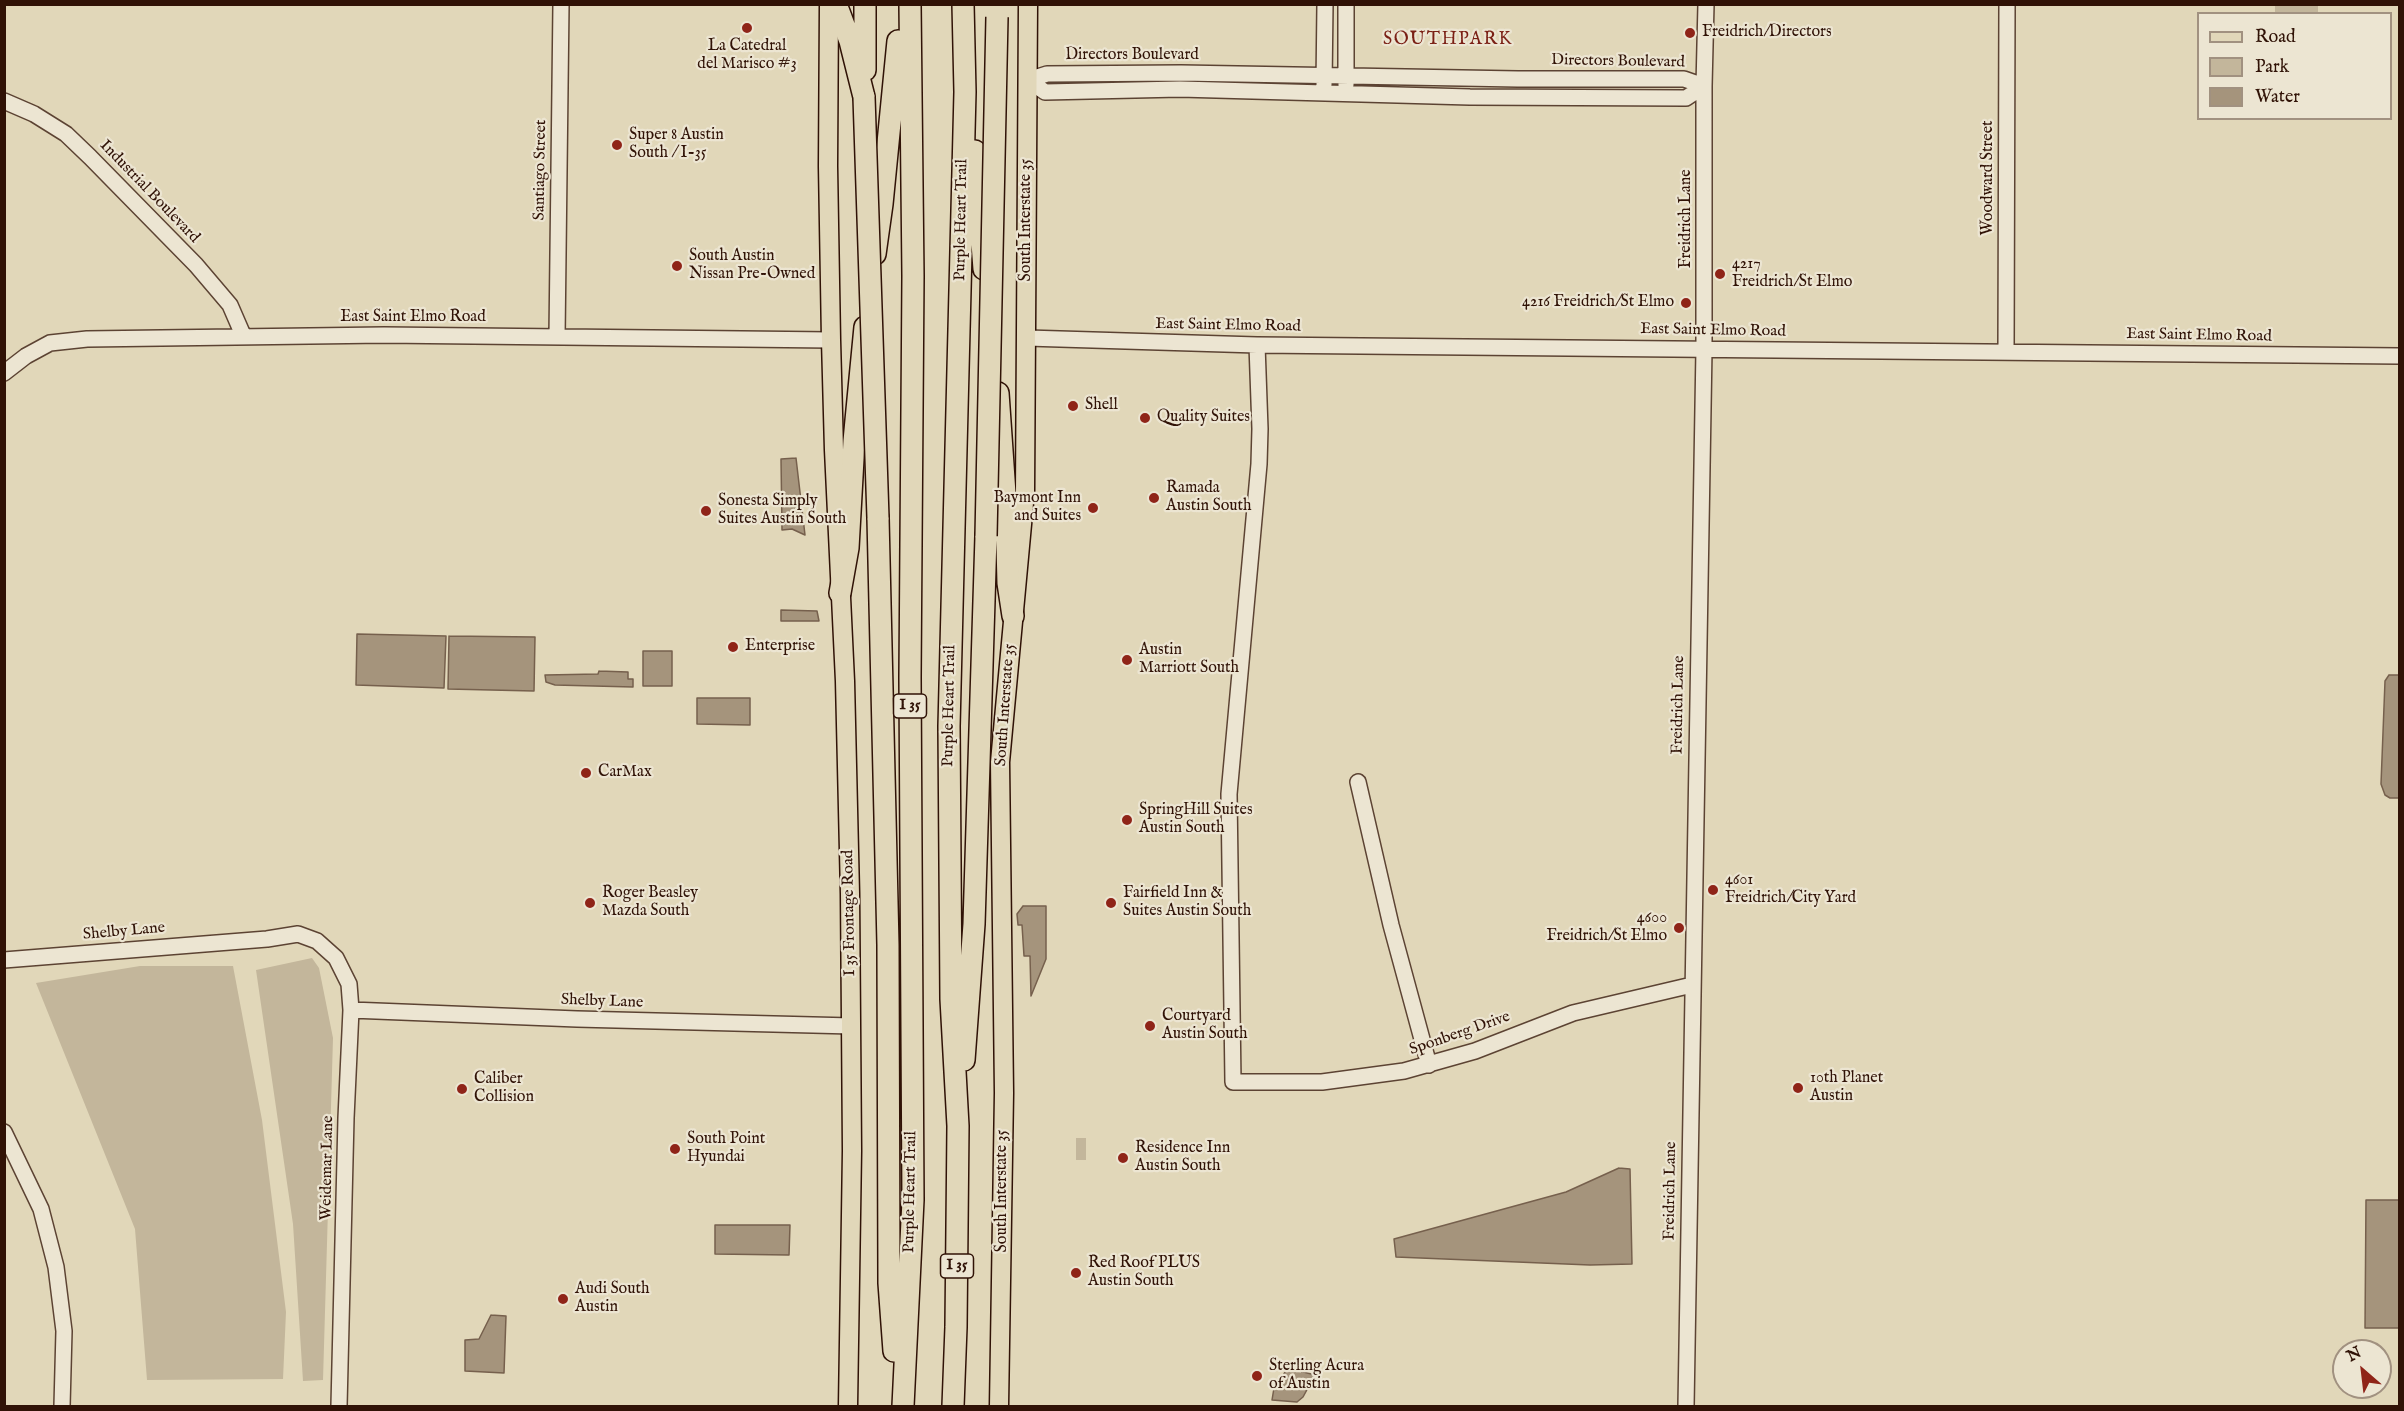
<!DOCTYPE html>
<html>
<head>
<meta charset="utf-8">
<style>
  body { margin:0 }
  #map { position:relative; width:2404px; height:1411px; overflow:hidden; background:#e1d7b9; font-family:"IM FELL English",serif }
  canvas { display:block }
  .frame { position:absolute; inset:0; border:6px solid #301206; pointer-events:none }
  .legend { position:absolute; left:2197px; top:12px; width:195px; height:108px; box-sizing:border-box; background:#ece5d2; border:2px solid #a19180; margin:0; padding:8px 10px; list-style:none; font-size:18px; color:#301206 }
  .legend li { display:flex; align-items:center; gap:12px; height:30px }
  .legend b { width:30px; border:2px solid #a19180 }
  .north { position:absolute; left:2332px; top:1339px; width:60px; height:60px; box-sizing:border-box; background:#ece5d2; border:2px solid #a19180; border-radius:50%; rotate:332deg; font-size:16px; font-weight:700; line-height:24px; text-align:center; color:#301206 }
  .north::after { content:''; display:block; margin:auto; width:21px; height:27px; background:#8f2418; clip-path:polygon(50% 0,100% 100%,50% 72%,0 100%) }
</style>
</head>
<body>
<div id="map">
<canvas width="2404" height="1411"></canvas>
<div class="frame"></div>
<ul class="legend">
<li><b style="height:8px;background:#e1d7b9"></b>Road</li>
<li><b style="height:16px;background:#c3b69b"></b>Park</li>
<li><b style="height:16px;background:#a5947c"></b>Water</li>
</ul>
<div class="north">N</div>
</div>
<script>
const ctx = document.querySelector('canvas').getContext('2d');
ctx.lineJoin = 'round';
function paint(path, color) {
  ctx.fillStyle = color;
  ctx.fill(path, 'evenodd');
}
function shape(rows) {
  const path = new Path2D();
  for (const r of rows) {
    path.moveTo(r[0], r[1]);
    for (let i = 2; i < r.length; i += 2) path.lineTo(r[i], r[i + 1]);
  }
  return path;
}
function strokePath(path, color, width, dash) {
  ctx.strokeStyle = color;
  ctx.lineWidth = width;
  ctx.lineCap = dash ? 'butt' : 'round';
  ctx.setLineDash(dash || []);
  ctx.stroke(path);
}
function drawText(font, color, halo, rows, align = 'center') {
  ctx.font = font + ' "IM FELL English",serif';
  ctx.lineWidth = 4.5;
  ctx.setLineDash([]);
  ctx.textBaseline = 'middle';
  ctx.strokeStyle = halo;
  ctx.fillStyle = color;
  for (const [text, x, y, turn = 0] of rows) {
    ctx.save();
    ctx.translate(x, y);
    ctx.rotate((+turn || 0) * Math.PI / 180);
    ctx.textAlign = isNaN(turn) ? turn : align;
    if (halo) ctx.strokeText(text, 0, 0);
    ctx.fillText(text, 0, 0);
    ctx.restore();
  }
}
const green = shape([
  [2275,5,2318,5,2318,13,2275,13],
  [312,958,319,968,333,1038,323,1380,303,1381,293,1224,256,970],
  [140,966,233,966,262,1120,286,1312,283,1379,147,1380,135,1229,36,983],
  [1076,1138,1086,1138,1086,1160,1076,1160]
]);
const water = shape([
  [796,458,805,535,792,529,782,530,781,459,796,458],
  [781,610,817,611,819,621,781,621,781,610],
  [357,634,446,636,444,688,356,685,357,634],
  [449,636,535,637,534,691,448,689,449,636],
  [643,651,672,651,672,686,643,686,643,651],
  [599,671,628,672,628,679,633,679,633,687,555,685,546,682,545,675,598,674,599,671],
  [2389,675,2399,675,2399,798,2390,798,2385,795,2381,784,2385,681,2389,675],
  [697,698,750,698,750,725,697,724,697,698],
  [1023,906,1046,906,1046,959,1031,996,1030,956,1024,956,1022,925,1018,925,1017,914,1023,906],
  [1619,1168,1630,1169,1632,1264,1590,1265,1396,1257,1394,1239,1566,1192,1619,1168],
  [2366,1200,2399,1200,2399,1328,2365,1328,2366,1200],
  [715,1225,790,1225,789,1255,715,1254,715,1225],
  [491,1315,506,1316,504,1373,465,1371,465,1340,479,1339,491,1315],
  [1288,1368,1315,1375,1303,1397,1297,1402,1272,1400,1274,1388,1288,1368]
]);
const minor = shape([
  [1028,80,1045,92,1180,89,1470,97,1686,98,1704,86],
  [1028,80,1047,74,1181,73,1518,79,1684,79,1704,86],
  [1324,85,1325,4],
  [1346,85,1346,4],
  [4,101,34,114,66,134,90,157,196,265,230,305,243,335],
  [557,337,561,4],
  [1027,338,1257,345,2400,356],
  [1257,345,1260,429,1259,464,1229,794,1233,1082,1322,1082,1404,1071,1475,1051,1573,1013,1692,985],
  [2006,352,2007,4],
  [4,373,26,356,50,343,87,339,384,335,831,340],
  [1358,782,1391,925,1429,1065],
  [4,960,267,939,298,934,317,941,336,958,349,984,351,1010,346,1118,339,1406],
  [351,1010,577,1019,852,1026],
  [4,1132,41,1209,56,1267,64,1331,62,1406],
  [1686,1406,1704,349,1704,86,1706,4]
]);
const major = shape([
  [829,4,828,166,831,340,834,450,845,681,850,894,852,1151,848,1406],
  [999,1406,1004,1093,1000,762,1025,492,1028,4]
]);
const highway = shape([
  [836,4,850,41,864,97],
  [865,4,865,70],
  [975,151,984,269],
  [875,254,882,204,898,41],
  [998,393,1006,508,1008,583,1013,616],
  [878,518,888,945,889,1283,894,1351],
  [840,593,848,548,854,441,865,327],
  [964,1060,974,924,986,536],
  [903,1406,913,1200,910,677,913,276,910,4],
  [953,1406,956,1327,958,1126,951,999,949,726,965,92,963,4]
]);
const highwayBridge = shape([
  [864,97,878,518],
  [986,536,997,17]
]);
const markers = [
  [747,28,6,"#8f2418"],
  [1690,33,6,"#8f2418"],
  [617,145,6,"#8f2418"],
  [677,266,6,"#8f2418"],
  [1720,274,6,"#8f2418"],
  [1686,303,6,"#8f2418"],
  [1073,406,6,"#8f2418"],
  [1145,418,6,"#8f2418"],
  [1154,498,6,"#8f2418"],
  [1093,508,6,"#8f2418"],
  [706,511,6,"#8f2418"],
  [733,647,6,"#8f2418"],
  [1127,660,6,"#8f2418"],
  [586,773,6,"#8f2418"],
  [1127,820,6,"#8f2418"],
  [1713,890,6,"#8f2418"],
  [590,903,6,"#8f2418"],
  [1111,903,6,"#8f2418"],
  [1679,928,6,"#8f2418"],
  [1150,1026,6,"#8f2418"],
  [1798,1088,6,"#8f2418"],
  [462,1089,6,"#8f2418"],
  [675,1149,6,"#8f2418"],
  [1123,1158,6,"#8f2418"],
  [1076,1273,6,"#8f2418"],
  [563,1299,6,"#8f2418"],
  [1257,1376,6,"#8f2418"]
];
const shields = [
  [910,706,33],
  [957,1266,33]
];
const shieldNames = [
  ["I 35",910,706],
  ["I 35",957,1266]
];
const poiNames = [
  ["Freidrich/Directors",1702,33],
  ["La Catedral",747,47,"center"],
  ["del Marisco #3",747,65,"center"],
  ["Super 8 Austin",629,136],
  ["South / I-35",629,154],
  ["South Austin",689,257],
  ["Nissan Pre-Owned",689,275],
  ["4217",1732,265],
  ["Freidrich/St Elmo",1732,283],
  ["4216 Freidrich/St Elmo",1674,303,"right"],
  ["Shell",1085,406],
  ["Quality Suites",1157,418],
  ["Ramada",1166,489],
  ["Austin South",1166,507],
  ["Baymont Inn",1081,499,"right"],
  ["and Suites",1081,517,"right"],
  ["Sonesta Simply",718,502],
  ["Suites Austin South",718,520],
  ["Enterprise",745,647],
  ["Austin",1139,651],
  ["Marriott South",1139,669],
  ["CarMax",598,773],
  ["SpringHill Suites",1139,811],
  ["Austin South",1139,829],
  ["4601",1725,881],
  ["Freidrich/City Yard",1725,899],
  ["Roger Beasley",602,894],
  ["Mazda South",602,912],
  ["Fairfield Inn &",1123,894],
  ["Suites Austin South",1123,912],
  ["4600",1667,919,"right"],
  ["Freidrich/St Elmo",1667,937,"right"],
  ["Courtyard",1162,1017],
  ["Austin South",1162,1035],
  ["10th Planet",1810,1079],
  ["Austin",1810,1097],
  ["Caliber",474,1080],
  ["Collision",474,1098],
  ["South Point",687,1140],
  ["Hyundai",687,1158],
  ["Residence Inn",1135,1149],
  ["Austin South",1135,1167],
  ["Red Roof PLUS",1088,1264],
  ["Austin South",1088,1282],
  ["Audi South",575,1290],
  ["Austin",575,1308],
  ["Sterling Acura",1269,1367],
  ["of Austin",1269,1385]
];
const streetNames = [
  ["Directors Boulevard",1132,56],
  ["Directors Boulevard",1618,62,1],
  ["Santiago Street",541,170,-89],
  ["Woodward Street",1989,178,-90],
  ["Industrial Boulevard",149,192,46],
  ["Freidrich Lane",1687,219,-90],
  ["Purple Heart Trail",962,220,-89],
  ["South Interstate 35",1027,220,-90],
  ["East Saint Elmo Road",413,318],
  ["East Saint Elmo Road",1228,326,1],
  ["East Saint Elmo Road",1713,331,1],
  ["East Saint Elmo Road",2199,336,1],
  ["South Interstate 35",1006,705,-86],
  ["Freidrich Lane",1679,705,-89],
  ["Purple Heart Trail",950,706,-89],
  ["I 35 Frontage Road",850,913,-91],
  ["Shelby Lane",124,932,-5],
  ["Shelby Lane",602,1002,2],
  ["Sponberg Drive",1460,1034,-19],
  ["Weidemar Lane",328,1168,-89],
  ["South Interstate 35",1003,1191,-90],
  ["Freidrich Lane",1671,1191,-89],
  ["Purple Heart Trail",911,1192,-89]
];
const neighbourhoodNames = [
  ["SOUTHPARK",1448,40]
];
paint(green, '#c3b69b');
paint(water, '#a5947c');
strokePath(water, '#76604d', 1.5);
strokePath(minor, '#5c4333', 18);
strokePath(major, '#301206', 21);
strokePath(highway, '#301206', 24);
strokePath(minor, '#ece5d2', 15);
strokePath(major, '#e1d7b9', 18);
strokePath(highway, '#e1d7b9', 21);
strokePath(highwayBridge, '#301206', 24, []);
strokePath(highwayBridge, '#e1d7b9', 21);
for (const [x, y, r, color] of markers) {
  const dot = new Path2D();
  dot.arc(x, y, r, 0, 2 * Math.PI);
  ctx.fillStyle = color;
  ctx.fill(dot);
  strokePath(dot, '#ece5d2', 2);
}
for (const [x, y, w] of shields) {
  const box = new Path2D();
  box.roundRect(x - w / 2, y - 12, w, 24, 4.5);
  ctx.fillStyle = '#ece5d2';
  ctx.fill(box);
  strokePath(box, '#301206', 1.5);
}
drawText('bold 15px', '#301206', null, shieldNames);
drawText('16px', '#301206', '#ece5d2', poiNames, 'left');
drawText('16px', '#301206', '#ece5d2', streetNames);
ctx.letterSpacing = '1.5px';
drawText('18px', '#7a1f14', '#ece5d2', neighbourhoodNames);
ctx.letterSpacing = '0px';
</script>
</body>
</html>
